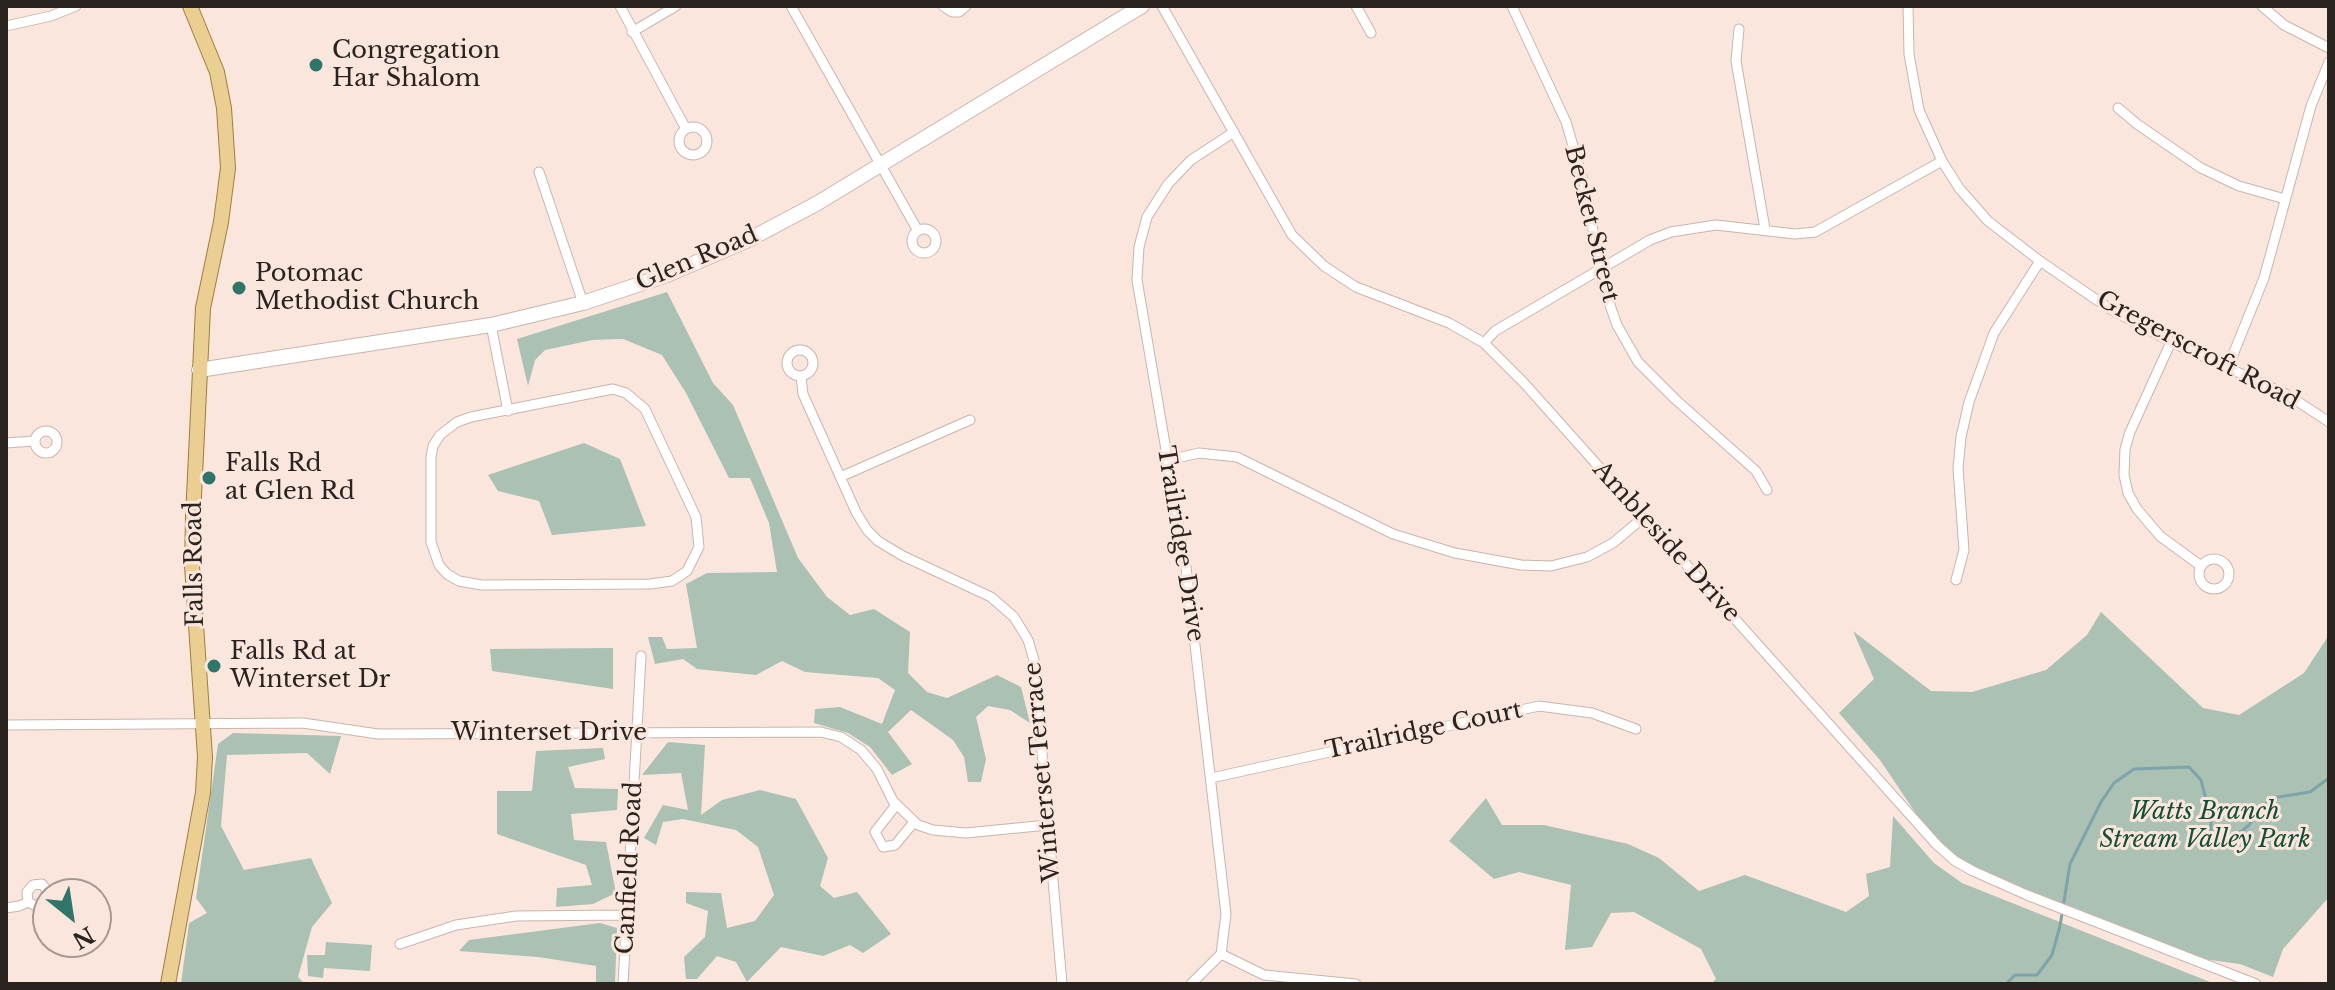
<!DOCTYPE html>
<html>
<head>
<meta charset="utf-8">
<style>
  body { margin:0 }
  #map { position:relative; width:2335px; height:990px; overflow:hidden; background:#fae6dd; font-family:"Libre Baskerville",serif }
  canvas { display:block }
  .frame { position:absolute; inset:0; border:8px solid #2a2320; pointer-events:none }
  .north { position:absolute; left:32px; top:878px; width:80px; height:80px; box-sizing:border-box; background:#fae6dd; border:2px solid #a79891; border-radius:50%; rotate:150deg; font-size:22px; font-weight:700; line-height:32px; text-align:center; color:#2a2320 }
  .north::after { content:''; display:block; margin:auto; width:28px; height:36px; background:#30756a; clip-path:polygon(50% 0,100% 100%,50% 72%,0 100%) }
</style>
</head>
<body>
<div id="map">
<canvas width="2335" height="990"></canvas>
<div class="frame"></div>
<div class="north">N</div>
</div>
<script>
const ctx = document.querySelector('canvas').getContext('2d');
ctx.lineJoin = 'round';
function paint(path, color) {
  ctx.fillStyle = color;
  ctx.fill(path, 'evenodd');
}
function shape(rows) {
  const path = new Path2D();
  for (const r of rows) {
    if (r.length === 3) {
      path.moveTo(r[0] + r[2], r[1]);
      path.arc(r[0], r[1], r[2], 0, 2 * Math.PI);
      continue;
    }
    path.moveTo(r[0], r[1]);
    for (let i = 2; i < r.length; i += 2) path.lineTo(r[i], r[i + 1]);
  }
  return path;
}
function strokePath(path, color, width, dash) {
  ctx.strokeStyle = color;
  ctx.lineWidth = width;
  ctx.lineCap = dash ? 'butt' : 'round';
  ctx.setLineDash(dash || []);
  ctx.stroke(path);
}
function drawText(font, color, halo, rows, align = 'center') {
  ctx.font = font + ' "Libre Baskerville",serif';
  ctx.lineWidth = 6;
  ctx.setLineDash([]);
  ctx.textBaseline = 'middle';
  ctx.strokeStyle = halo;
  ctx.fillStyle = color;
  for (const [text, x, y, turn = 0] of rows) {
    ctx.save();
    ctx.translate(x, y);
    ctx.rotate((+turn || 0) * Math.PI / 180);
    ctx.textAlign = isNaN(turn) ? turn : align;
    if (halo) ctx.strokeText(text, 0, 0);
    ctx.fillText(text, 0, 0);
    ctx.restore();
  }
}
const green = shape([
  [667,292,713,383,733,405,798,558,827,597,850,615,874,609,910,632,908,673,927,692,947,698,997,675,1021,687,1030,723,1010,710,988,706,976,717,986,759,981,782,968,782,964,757,953,740,911,710,888,732,912,764,892,775,870,747,848,733,814,723,815,709,840,707,882,724,895,690,878,678,805,672,782,661,756,675,697,669,683,659,655,664,648,637,662,637,667,649,697,648,686,584,707,573,777,572,769,523,750,478,729,478,686,393,662,355,623,339,592,340,545,350,535,360,528,386,517,339],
  [584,443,620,459,646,526,552,535,539,501,498,491,488,475],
  [2101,612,2203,708,2239,715,2304,673,2329,635,2329,897,2283,949,2273,977,2240,964,2188,957,1973,871,1937,845,1880,760,1839,713,1874,679,1853,631,1931,691,1972,692,2046,670,2087,635],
  [613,648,613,689,492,671,490,649],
  [233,733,341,736,330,774,307,753,227,755,221,826,244,870,311,858,332,903,312,927,298,977,305,984,181,984,189,923,207,913,196,898,218,744],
  [668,742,705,745,701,815,722,800,760,790,796,799,828,858,820,886,834,898,857,892,891,934,863,953,850,945,823,956,781,947,747,982,736,962,717,956,697,979,686,979,684,957,705,937,708,911,686,903,686,892,721,893,727,928,755,921,774,895,758,847,736,830,683,819,663,822,656,845,644,838,663,805,688,810,681,773,642,775],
  [603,748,605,759,568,767,575,788,618,789,617,810,571,814,574,840,606,842,616,893,593,904,556,907,557,888,592,885,586,865,497,834,497,791,532,791,536,751],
  [1486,798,1502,825,1544,825,1628,844,1659,858,1699,891,1745,875,1846,912,1869,896,1866,874,1890,867,1893,816,1934,863,1962,883,2215,984,1711,984,1716,979,1701,949,1634,912,1611,913,1592,947,1565,950,1571,885,1519,872,1494,879,1449,841],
  [600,923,617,928,615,984,596,984,596,966,538,957,459,951,469,940],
  [326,942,372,945,370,971,324,968,323,978,308,976,307,955,325,955]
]);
const stream = shape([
  [2006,984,2015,975,2037,975,2052,955,2060,926,2070,864,2101,802,2114,783,2134,769,2189,767,2201,780,2211,819,2211,832,2217,840,2234,838,2249,825,2260,809,2272,798,2310,792,2329,778]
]);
const street = shape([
  [620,6,686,129],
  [791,6,918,231],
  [943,6,952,12,959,12,966,6],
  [1162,6,1292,235,1324,266,1356,287,1449,323,1484,343,1524,383,1937,845,1955,861,1973,871,2027,895,2256,984],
  [1356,6,1371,33],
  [1512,6,1566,122,1584,183,1604,288,1617,325,1638,362,1675,399,1756,471,1767,490],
  [1908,6,1909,54,1919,110,1942,161,1959,188,1988,221,2040,261,2110,309,2171,342,2288,395,2329,422],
  [2262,6,2284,25,2329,48],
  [6,26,51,16,76,6],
  [1739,29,1736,61,1765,229],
  [632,32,676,6],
  [2118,108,2137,124,2201,168,2239,186,2285,199],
  [693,141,14],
  [539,172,583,303],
  [924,241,12],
  [491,325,508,411],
  [2171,342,2130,432,2125,449,2124,475,2128,493,2137,509,2160,536,2201,566],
  [1484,343,1495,331,1650,240,1671,232,1716,225,1795,234,1815,232,1942,161],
  [800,363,13],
  [2228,367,2264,278,2311,106,2329,62],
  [801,376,803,394,856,512,867,530,878,541,903,556,991,597,1014,617,1028,640,1034,660,1062,984],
  [613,389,626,393,645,409,696,517,699,547,687,571,672,581,650,584,482,585,459,581,447,574,439,565,431,542,431,457,433,446,440,435,457,422,471,417,613,389],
  [46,442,11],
  [6,443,34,441],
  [1168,460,1199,453,1237,457,1393,534,1455,553,1521,565,1551,566,1587,557,1613,543,1644,517],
  [840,477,970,420],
  [2214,574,15],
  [1956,580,1964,550,1958,468,1961,437,1969,402,1994,333,2040,261],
  [6,725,303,723,378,734,821,732,841,737,861,750,877,769,893,801,918,825,933,830,966,833,1048,825],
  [1211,778,1539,706,1592,713,1636,729],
  [896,805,875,832,883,847,895,845,914,822],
  [28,902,27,892,33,885,42,884,50,894],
  [28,902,40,908,48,903],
  [6,908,19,906,28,902],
  [400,944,456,925,516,916,627,915],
  [1221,954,1264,975,1356,984],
  [623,984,641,656],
  [1191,984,1221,954,1226,914,1186,567,1137,280,1139,247,1147,217,1168,184,1191,160,1234,132]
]);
const secondary = shape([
  [199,370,491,325,583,303,667,275,746,241,816,204,1142,6]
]);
const primary = shape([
  [168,984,203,793,205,757,192,566,193,517,203,308,221,222,228,168,224,108,217,72,190,6]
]);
const markers = [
  [316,65,8,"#30756a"],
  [239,288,8,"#30756a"],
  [209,478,8,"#30756a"],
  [214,666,8,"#30756a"]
];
const poiNames = [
  ["Congregation",332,51],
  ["Har Shalom",332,79],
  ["Potomac",255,274],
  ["Methodist Church",255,302],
  ["Falls Rd",225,464],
  ["at Glen Rd",225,492],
  ["Falls Rd at",230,652],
  ["Winterset Dr",230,680]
];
const streetNames = [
  ["Becket Street",1591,224,76],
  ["Glen Road",697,259,-23],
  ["Gregerscroft Road",2198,351,28],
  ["Ambleside Drive",1666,542,48],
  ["Trailridge Drive",1180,544,81],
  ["Falls Road",195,564,-91],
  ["Trailridge Court",1424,731,-12],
  ["Winterset Drive",549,733],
  ["Winterset Terrace",1043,772,-95],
  ["Canfield Road",630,868,-87]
];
const parkNames = [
  ["Watts Branch",2205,812],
  ["Stream Valley Park",2205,840]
];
paint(green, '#aac1b4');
strokePath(stream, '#7ea4aa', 3);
strokePath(street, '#c8b5ad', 11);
strokePath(secondary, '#c8b5ad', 16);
strokePath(primary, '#9f7e3b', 16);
strokePath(street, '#fff', 9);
strokePath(secondary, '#fff', 14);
strokePath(primary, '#ebcf92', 14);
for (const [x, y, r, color] of markers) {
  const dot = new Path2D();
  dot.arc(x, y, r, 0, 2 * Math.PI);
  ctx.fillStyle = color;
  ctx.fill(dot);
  strokePath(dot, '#fae6dd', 3);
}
drawText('24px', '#2a2320', '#fae6dd', poiNames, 'left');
drawText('24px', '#2a2320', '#fae6dd', streetNames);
drawText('italic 24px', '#154e36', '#fae6dd', parkNames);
</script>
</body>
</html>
